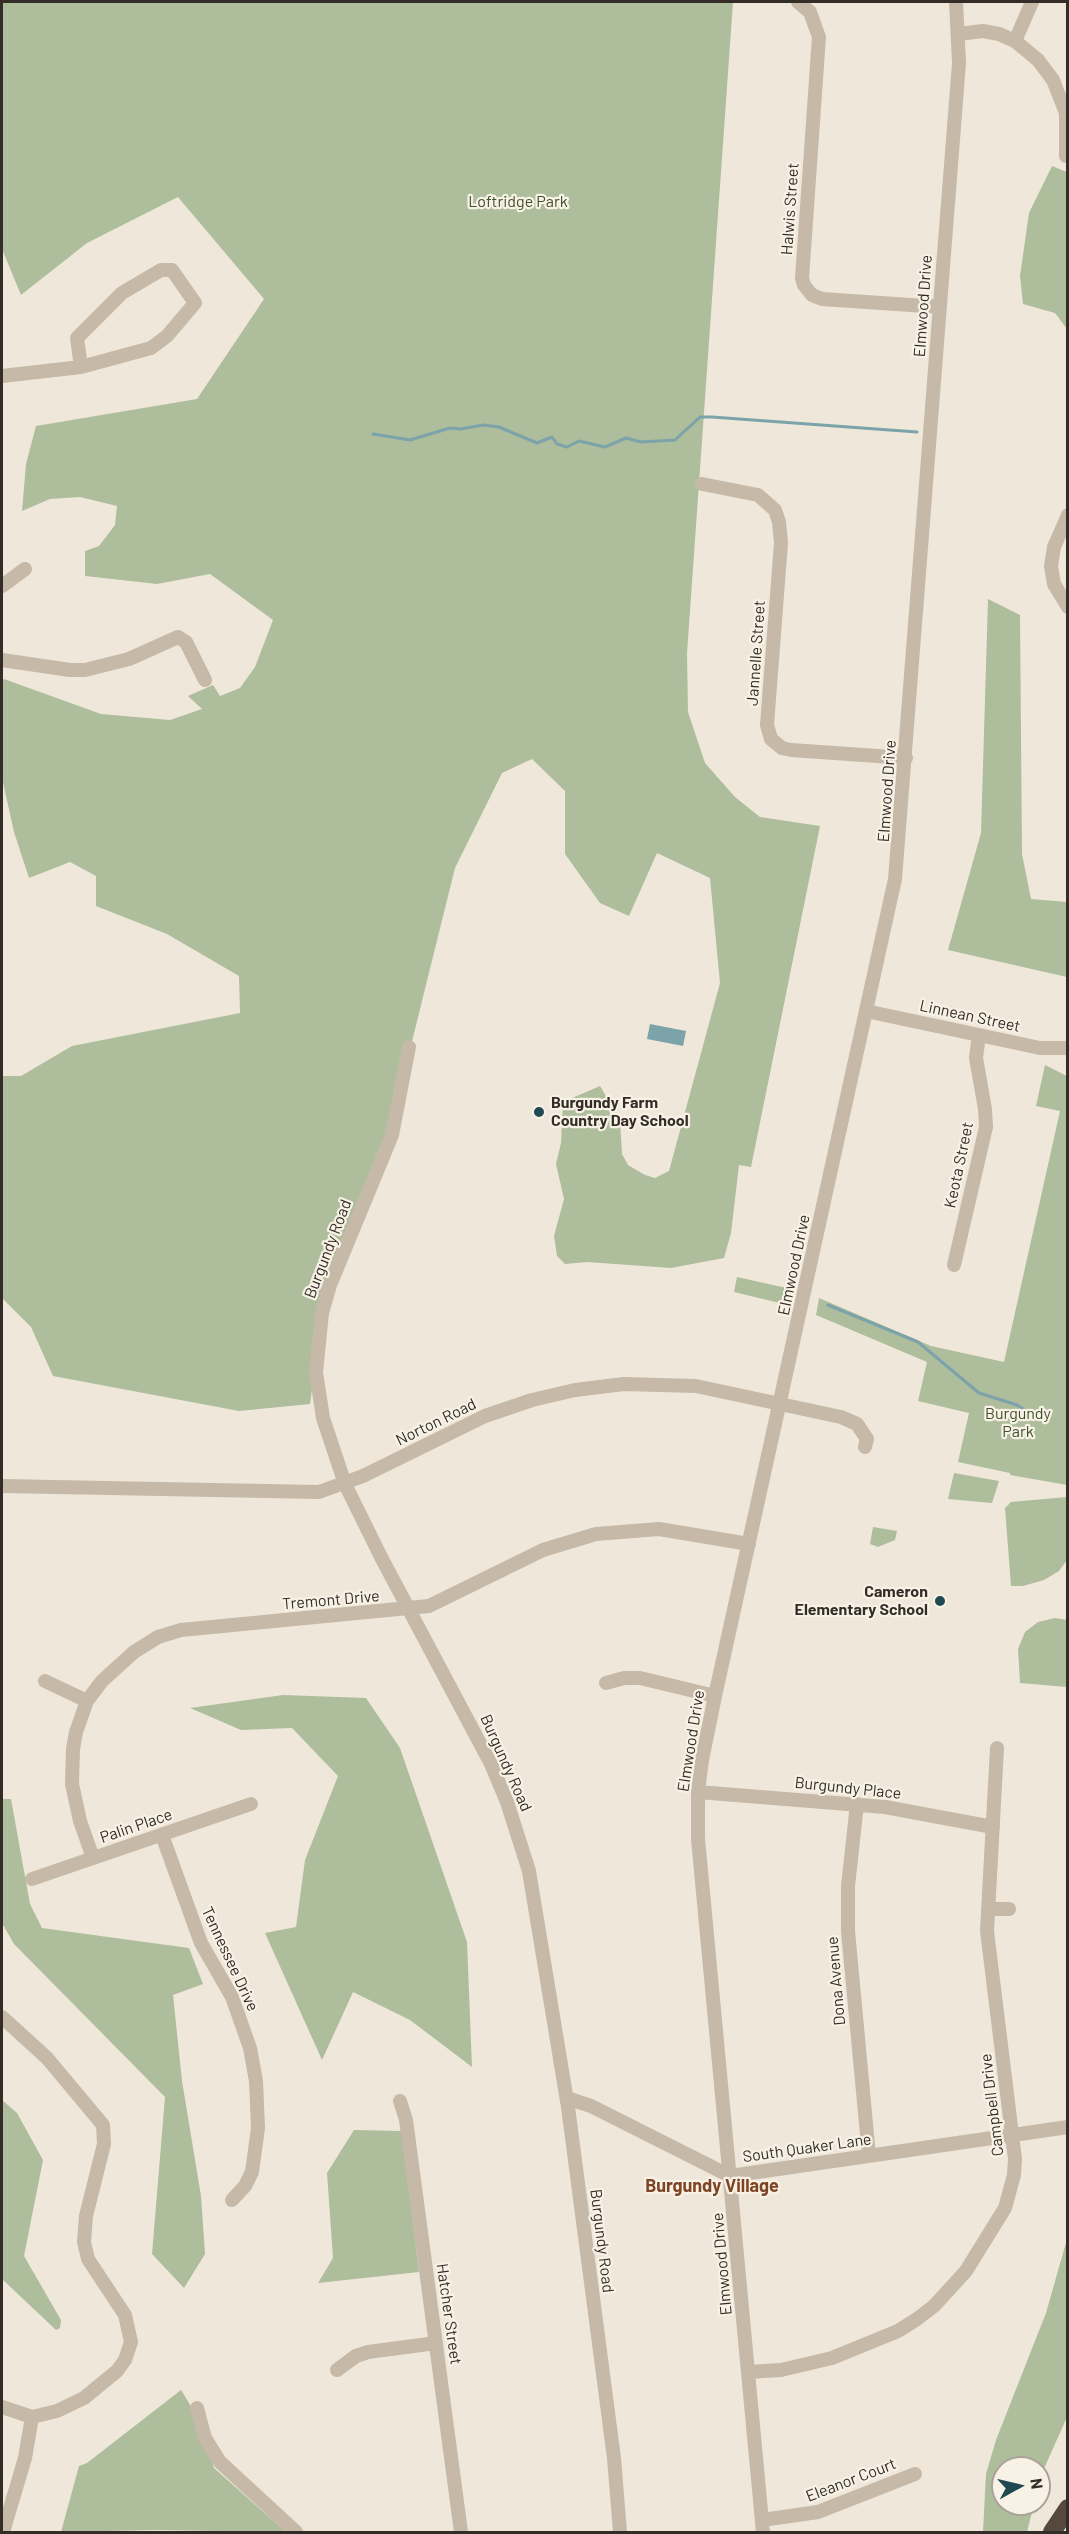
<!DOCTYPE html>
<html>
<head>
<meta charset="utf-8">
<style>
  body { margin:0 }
  #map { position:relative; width:1069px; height:2534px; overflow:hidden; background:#efe8da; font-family:Barlow,sans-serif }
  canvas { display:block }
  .frame { position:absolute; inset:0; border:3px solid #342d27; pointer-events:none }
  .north { position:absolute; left:991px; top:2456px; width:60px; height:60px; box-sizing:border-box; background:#f8f2e6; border:2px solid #aaa39a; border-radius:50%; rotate:82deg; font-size:16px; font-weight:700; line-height:24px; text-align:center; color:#342d27 }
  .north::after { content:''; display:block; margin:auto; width:21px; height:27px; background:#204952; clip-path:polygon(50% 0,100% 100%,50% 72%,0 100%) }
</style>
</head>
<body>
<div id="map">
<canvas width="1069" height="2534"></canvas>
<div class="frame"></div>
<div class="north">N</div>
</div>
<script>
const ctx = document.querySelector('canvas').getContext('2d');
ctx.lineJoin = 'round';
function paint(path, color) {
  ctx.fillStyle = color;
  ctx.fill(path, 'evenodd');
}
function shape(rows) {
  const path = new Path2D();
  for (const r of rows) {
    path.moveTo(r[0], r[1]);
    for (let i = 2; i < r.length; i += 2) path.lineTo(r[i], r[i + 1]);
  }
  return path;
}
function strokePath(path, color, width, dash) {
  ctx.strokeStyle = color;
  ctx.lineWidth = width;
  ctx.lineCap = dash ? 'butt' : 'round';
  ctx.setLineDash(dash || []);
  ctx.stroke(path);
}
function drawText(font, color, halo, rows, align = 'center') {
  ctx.font = font + ' Barlow,sans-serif';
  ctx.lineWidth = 4.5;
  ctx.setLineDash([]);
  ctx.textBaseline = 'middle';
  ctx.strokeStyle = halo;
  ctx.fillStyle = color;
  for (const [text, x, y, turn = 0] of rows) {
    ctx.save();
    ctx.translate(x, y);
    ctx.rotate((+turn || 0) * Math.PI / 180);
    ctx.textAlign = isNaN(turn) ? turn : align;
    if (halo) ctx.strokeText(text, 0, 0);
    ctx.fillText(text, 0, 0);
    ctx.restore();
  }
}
const green = shape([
  [2,2,733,2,687,653,688,712,705,763,735,797,760,817,820,826,751,1167,739,1165,731,1233,724,1258,671,1268,587,1262,565,1264,557,1256,554,1236,564,1199,556,1164,561,1143,563,1102,600,1086,620,1120,622,1154,628,1165,645,1175,655,1178,669,1171,720,983,710,878,657,853,629,916,600,903,565,854,565,791,532,759,502,773,455,868,385,1150,322,1313,310,1404,239,1411,53,1376,31,1327,2,1298,2,1076,21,1076,72,1046,240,1013,239,976,167,934,96,906,96,876,70,862,29,878,14,832,2,778,2,681,4,679,101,714,170,720,202,709,188,696,213,685,220,696,240,688,255,667,273,620,210,574,157,584,85,576,85,551,99,546,115,525,117,506,80,497,50,499,22,511,26,464,36,426,197,399,264,299,178,197,87,243,21,295,2,249],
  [1052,166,1067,172,1067,329,1055,313,1023,304,1020,276,1029,213],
  [988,599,1020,615,1022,854,1031,899,1067,902,1067,977,948,950,981,833],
  [1045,1065,1067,1076,1067,1485,1010,1475,1010,1473,958,1462,969,1413,918,1401,927,1362,816,1315,819,1298,931,1346,1004,1362,1060,1111,1036,1106],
  [737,1277,791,1289,788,1305,734,1292],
  [954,1473,999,1481,992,1503,948,1499],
  [1067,1497,1067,1560,1059,1571,1044,1580,1023,1586,1011,1586,1005,1508,1011,1502],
  [873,1527,897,1531,895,1540,878,1547,870,1544],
  [1055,1618,1067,1620,1067,1687,1020,1683,1018,1649,1025,1632,1038,1622],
  [283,1695,366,1698,400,1748,467,1942,472,2067,410,2020,353,1992,322,2060,265,1933,296,1927,305,1860,338,1776,292,1728,241,1730,190,1708],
  [2,1799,11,1799,30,1904,42,1928,189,1948,203,1984,173,1995,182,2081,201,2196,205,2254,184,2288,152,2254,165,2097,14,1944,2,1923],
  [2,2100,17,2113,43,2160,24,2256,61,2320,60,2328,56,2330,2,2279],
  [354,2130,402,2131,419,2272,318,2283,333,2258,327,2173],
  [1067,2239,1067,2417,1039,2480,1039,2468,1003,2468,1003,2504,1034,2504,1027,2532,983,2532,986,2474,996,2440,1046,2313],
  [181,2390,200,2421,214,2468,286,2532,154,2530,61,2532,79,2466,87,2463]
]);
const water = shape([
  [650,1024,686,1031,683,1046,647,1039]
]);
const stream = shape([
  [373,434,410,440,450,428,460,429,483,425,499,427,537,443,552,437,557,444,567,447,579,441,605,447,626,438,641,442,675,440,700,417,712,417,917,432],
  [828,1305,918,1342,979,1393,1017,1405,1036,1417]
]);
const minor = shape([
  [798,2,810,12,819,37,802,278,804,285,812,295,822,299,940,307],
  [958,34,983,31,999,34,1015,41,1038,60,1053,80,1066,113,1066,156],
  [1015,41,1032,2],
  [2,376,81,367,151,348,167,336,195,303,172,270,161,270,122,293,77,338,81,367],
  [702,484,758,495,775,510,779,522,781,543,767,725,771,739,782,748,791,750,906,758],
  [1068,515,1054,547,1051,566,1054,584,1068,607],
  [2,586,25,569],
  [2,660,70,670,85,670,129,659,178,637,186,642,205,680],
  [866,1011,1040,1048,1068,1048],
  [409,1047,392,1135,330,1285,322,1313,316,1372,323,1418,345,1484,381,1557,491,1764,507,1802,529,1871,568,2107,614,2458,620,2532],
  [954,1265,986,1127,985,1109,976,1058,979,1035],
  [2,1486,319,1492,363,1476,485,1416,532,1400,575,1390,624,1384,696,1386,841,1417,857,1424,867,1439,865,1447],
  [45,1681,87,1701],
  [606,1683,624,1678,640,1678,715,1696],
  [698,1792,885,1807,993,1827],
  [857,1804,848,1886,848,1931,869,2156],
  [162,1835,201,1943,232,1997,250,2048,256,2081,258,2128,252,2172,245,2186,232,2200],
  [93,1858,80,1821,72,1784,73,1749,76,1732,87,1701,102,1681,134,1652,158,1637,181,1630,429,1606,543,1550,596,1534,659,1529,749,1544],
  [32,1879,251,1804],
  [988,1909,1009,1909],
  [2,2017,47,2058,103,2125,104,2144,86,2216,84,2242,88,2259,125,2315,131,2342,125,2360,117,2371,84,2398,57,2411,32,2417,2,2407],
  [567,2098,591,2106,730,2176,1068,2127],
  [400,2101,406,2120,461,2532],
  [337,2370,356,2356,368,2352,436,2343],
  [748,2372,781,2370,832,2358,898,2331,917,2319,934,2306,966,2271,1005,2208,1014,2175,1015,2159,987,1931,997,1748],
  [197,2408,205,2438,220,2462,296,2532],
  [762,2520,818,2512,915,2474],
  [3,2532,25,2458,32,2417],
  [763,2532,698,1839,698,1792,702,1760,715,1696,895,879,959,63,956,2]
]);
const highway = shape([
  [1052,2532,1068,2508]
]);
const markers = [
  [539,1112,6,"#204952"],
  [940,1601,6,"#204952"]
];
const parkNames = [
  ["Loftridge Park",518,202],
  ["Burgundy",1018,1414],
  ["Park",1018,1432]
];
const streetNames = [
  ["Halwis Street",790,209,-86],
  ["Elmwood Drive",923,306,-86],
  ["Jannelle Street",756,653,-86],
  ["Elmwood Drive",887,791,-86],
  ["Linnean Street",970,1016,12],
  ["Keota Street",959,1165,-78],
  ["Burgundy Road",328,1249,-69],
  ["Elmwood Drive",794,1265,-78],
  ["Norton Road",436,1422,-26],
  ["Tremont Drive",331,1600,-5],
  ["Elmwood Drive",691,1741,-81],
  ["Burgundy Road",506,1763,66],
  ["Burgundy Place",848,1788,6],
  ["Palin Place",136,1826,-19],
  ["Tennessee Drive",230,1959,65],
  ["Dona Avenue",836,1981,-95],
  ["Campbell Drive",992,2105,-97],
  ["South Quaker Lane",807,2148,-8],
  ["Burgundy Road",602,2241,83],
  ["Elmwood Drive",722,2264,-95],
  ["Hatcher Street",449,2314,82],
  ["Eleanor Court",851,2480,-21]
];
const poiNames = [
  ["Burgundy Farm",551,1103],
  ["Country Day School",551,1121],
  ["Cameron",928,1592,"right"],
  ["Elementary School",928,1610,"right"]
];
const neighbourhoodNames = [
  ["Burgundy Village",712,2186]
];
paint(green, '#aebd9c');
paint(water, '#7ca3aa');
strokePath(stream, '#7ca3aa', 3);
strokePath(minor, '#c6b9a7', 14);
strokePath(highway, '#54483f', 18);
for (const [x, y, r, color] of markers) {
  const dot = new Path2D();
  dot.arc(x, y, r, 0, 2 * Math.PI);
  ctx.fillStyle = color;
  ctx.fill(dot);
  strokePath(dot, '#f8f2e6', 2);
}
drawText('16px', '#3f502d', '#f8f2e6', parkNames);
drawText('16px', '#342d27', '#f8f2e6', streetNames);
drawText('bold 16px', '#342d27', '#f8f2e6', poiNames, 'left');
drawText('bold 18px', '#7d4526', '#f8f2e6', neighbourhoodNames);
</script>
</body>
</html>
